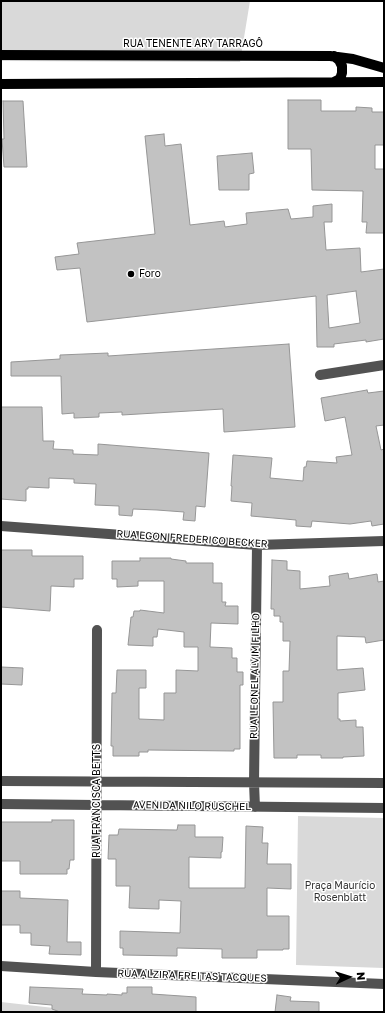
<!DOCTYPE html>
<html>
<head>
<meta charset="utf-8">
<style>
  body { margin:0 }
  #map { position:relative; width:385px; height:1013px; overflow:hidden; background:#fff; font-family:"Golos Text",sans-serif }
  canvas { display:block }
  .frame { position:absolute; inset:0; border:2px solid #000; pointer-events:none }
  .north { position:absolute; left:329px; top:957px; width:40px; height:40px; -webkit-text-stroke:3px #fff; paint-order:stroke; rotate:86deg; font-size:11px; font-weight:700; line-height:16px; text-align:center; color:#000 }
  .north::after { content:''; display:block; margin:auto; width:14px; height:18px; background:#000; clip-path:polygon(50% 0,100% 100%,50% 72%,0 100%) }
</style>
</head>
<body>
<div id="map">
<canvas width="385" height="1013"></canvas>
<div class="frame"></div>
<div class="north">N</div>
</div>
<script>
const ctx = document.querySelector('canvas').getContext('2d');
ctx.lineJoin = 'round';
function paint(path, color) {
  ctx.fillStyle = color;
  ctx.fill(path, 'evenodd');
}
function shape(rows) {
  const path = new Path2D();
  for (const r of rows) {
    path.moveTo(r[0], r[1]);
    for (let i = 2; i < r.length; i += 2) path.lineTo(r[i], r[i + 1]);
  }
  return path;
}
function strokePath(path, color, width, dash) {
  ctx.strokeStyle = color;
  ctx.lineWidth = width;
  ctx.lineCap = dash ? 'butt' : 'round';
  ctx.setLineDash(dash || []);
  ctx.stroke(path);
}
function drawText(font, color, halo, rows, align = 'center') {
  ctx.font = font + ' "Golos Text",sans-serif';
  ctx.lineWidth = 3;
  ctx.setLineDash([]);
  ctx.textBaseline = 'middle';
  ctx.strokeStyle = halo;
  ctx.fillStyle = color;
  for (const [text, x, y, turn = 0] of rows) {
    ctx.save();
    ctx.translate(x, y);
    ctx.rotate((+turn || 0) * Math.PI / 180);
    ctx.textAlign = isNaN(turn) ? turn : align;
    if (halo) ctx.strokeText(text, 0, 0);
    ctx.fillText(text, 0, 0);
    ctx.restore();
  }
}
const green = shape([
  [1,1,250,1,240,62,1,61],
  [298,816,384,818,384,968,296,965],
  [1,1002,54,1008,61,1012,1,1012]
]);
const building = shape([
  [288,100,321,100,321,111,356,111,356,107,372,108,372,112,384,112,384,145,375,145,375,169,384,169,384,233,366,233,367,222,362,222,363,191,312,190,311,149,288,149,288,100],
  [3,101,23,101,27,167,4,167,2,139,4,139,3,101],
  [164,134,165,146,181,144,190,225,224,221,225,227,247,224,246,213,288,209,291,219,313,217,313,206,332,204,332,222,324,222,326,250,360,248,361,272,384,269,384,339,366,342,366,340,334,344,334,347,317,347,316,296,87,322,80,268,57,270,55,257,79,254,77,243,155,234,145,136,164,134],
  [356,291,360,323,329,328,327,295,356,291],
  [252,153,254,173,249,174,249,190,219,190,217,156,252,153],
  [289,344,295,427,224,432,223,409,122,415,122,412,99,413,99,417,74,418,74,413,62,414,61,376,11,376,11,362,60,359,60,355,108,353,108,356,289,344],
  [367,390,368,393,384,391,384,425,376,426,381,450,384,449,384,524,372,526,371,521,350,524,312,521,311,527,296,526,296,520,251,516,252,503,231,501,232,486,231,486,233,455,272,458,270,478,303,481,304,467,306,467,307,461,337,463,336,457,352,455,345,417,325,421,321,398,367,390],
  [1,407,42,407,43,441,54,441,53,449,73,450,73,454,98,455,98,444,209,453,205,507,196,506,195,521,183,520,184,512,157,510,133,509,132,516,119,515,119,506,95,505,96,484,74,483,74,479,49,478,49,488,28,487,28,489,26,489,26,501,1,499,1,407],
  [1,550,32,550,32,556,83,556,83,579,74,579,74,587,51,586,50,611,1,607,1,550],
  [140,558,171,558,171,559,186,561,186,563,213,563,213,583,222,583,222,602,226,602,225,606,238,606,238,624,211,623,210,647,232,648,232,658,237,658,237,672,243,672,243,685,240,685,240,749,234,749,234,751,148,750,148,752,139,752,139,756,113,756,113,746,111,746,112,693,116,693,117,670,146,670,146,688,139,688,139,719,164,720,164,693,176,693,176,670,198,671,198,647,184,647,184,632,158,629,157,637,153,637,153,646,128,645,131,617,133,617,134,611,140,611,140,610,164,613,164,581,138,581,138,586,117,587,117,579,112,579,112,561,140,561,140,558],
  [272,560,287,561,287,570,300,571,300,589,330,586,329,576,348,573,349,579,377,574,378,582,384,581,384,640,366,643,365,637,337,636,337,670,363,668,365,690,338,693,338,719,340,719,340,721,356,720,356,727,363,727,364,756,343,757,343,758,321,758,321,755,297,755,297,758,274,758,273,702,283,702,283,671,289,671,290,641,283,641,283,622,280,622,280,616,274,616,274,609,271,609,272,560],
  [1,667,23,668,22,685,1,684,1,667],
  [52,820,74,820,74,860,70,860,69,869,67,869,67,874,20,874,20,861,1,861,1,822,52,822,52,820],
  [178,825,195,825,195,837,223,837,222,852,221,852,221,858,189,857,189,888,245,888,246,826,263,827,262,843,268,843,267,864,291,864,291,889,267,888,267,916,289,916,289,949,283,949,283,950,257,950,257,958,222,958,222,949,177,948,177,956,123,955,123,948,120,948,120,931,180,933,181,901,159,900,159,909,129,908,130,886,116,886,116,859,108,859,109,835,118,835,119,829,177,830,178,825],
  [1,891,20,891,20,898,68,900,67,942,81,942,81,955,49,954,50,946,31,945,31,933,20,933,20,925,1,925,1,891],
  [30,987,83,989,82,994,107,995,107,994,122,995,122,993,127,993,127,987,152,987,152,994,196,997,196,1012,60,1012,52,1009,52,1005,29,1003,30,987],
  [277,995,291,997,290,1001,319,1002,319,1012,275,1012,277,995]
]);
const minor = shape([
  [320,375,384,365],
  [1,526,257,545,384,541],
  [1,781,384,783],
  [1,804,384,808],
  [255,807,254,783,257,545],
  [1,966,96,972,384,984],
  [96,972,97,630]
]);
const major = shape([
  [1,55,330,56,353,59,384,68],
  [334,82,340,79,342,73,342,66,339,60,334,56],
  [1,84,384,82]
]);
const markers = [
  [131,274,4,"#000"]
];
const streetNames = [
  ["RUA TENENTE ARY TARRAGÔ",193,44],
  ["RUA EGON FREDERICO BECKER",192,539,4],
  ["RUA LEONEL ALVIM FILHO",255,676,-89],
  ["RUA FRANCISCA BETTS",97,801,-90],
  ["AVENIDA NILO RUSCHEL",192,806,1],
  ["RUA ALZIRA FREITAS TACQUES",192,976,2]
];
const poiNames = [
  ["Foro",139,274]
];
const parkNames = [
  ["Praça Maurício",340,886],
  ["Rosenblatt",340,898]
];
paint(green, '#d9d9d9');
paint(building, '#c2c2c2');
strokePath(building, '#969696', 1);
strokePath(minor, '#525252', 10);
strokePath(major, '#000', 10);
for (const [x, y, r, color] of markers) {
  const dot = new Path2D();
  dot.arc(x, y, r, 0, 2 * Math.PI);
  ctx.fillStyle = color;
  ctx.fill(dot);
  strokePath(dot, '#fff', 1.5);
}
drawText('10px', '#000', '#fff', streetNames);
drawText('10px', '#000', '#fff', poiNames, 'left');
drawText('10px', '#303030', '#fff', parkNames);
</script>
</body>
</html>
